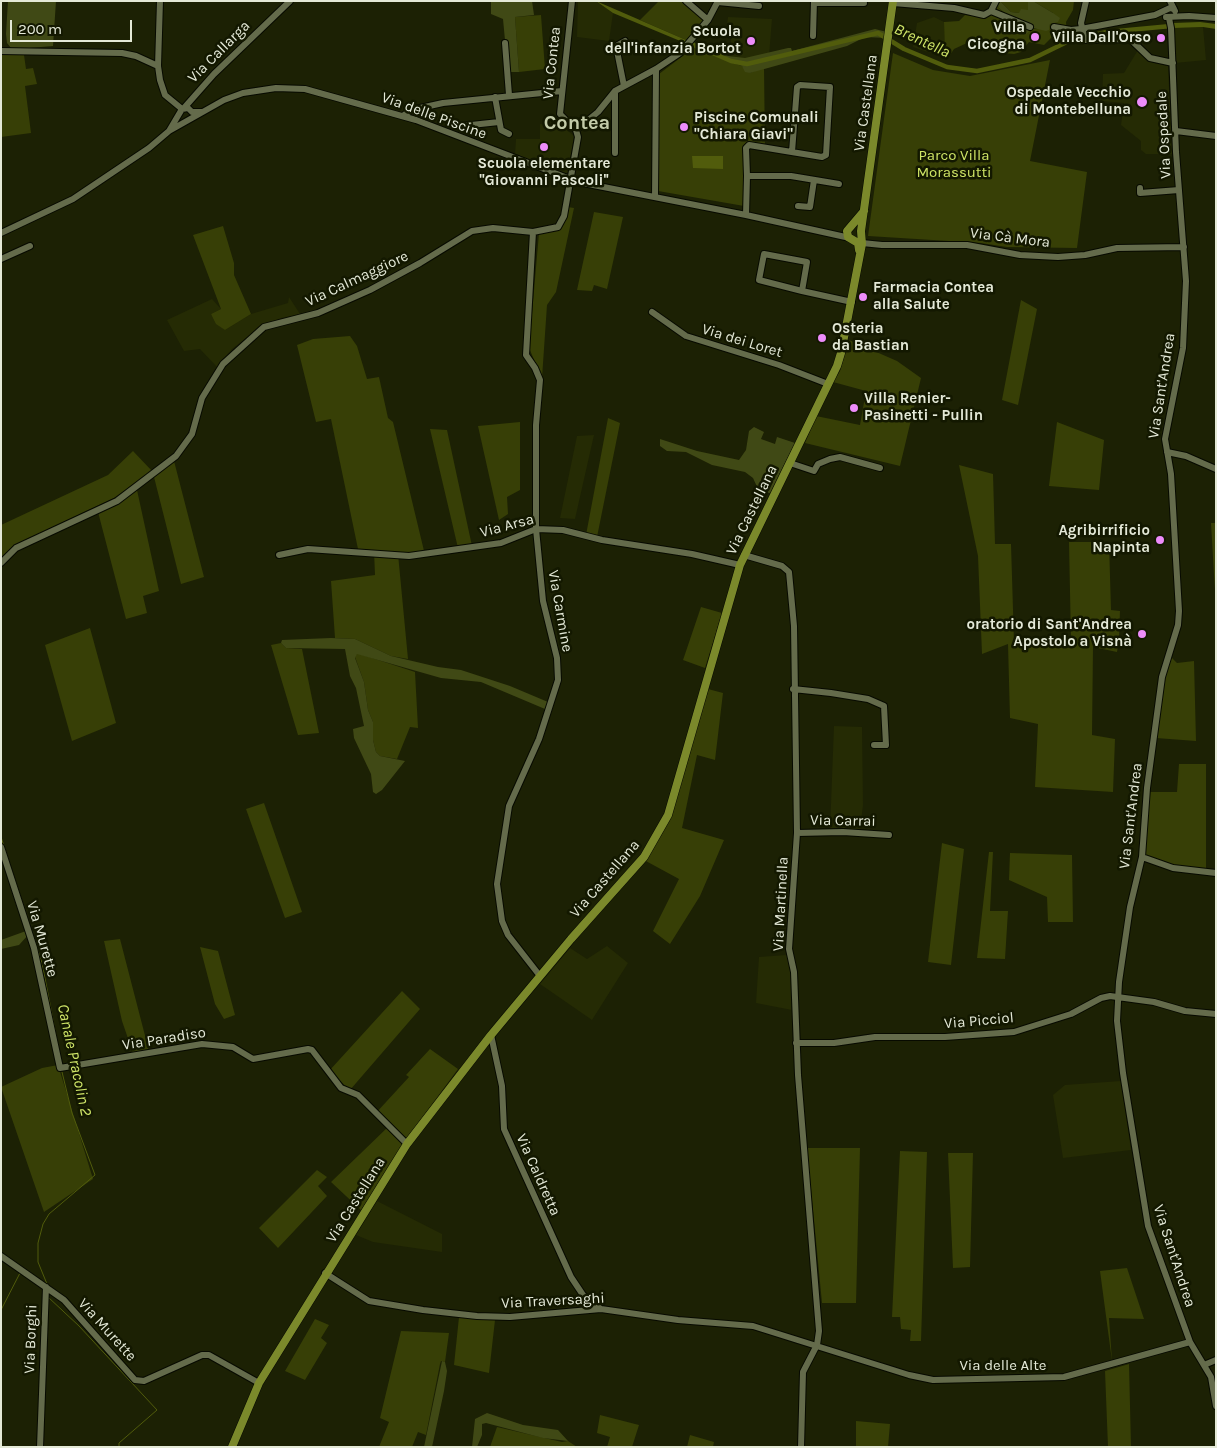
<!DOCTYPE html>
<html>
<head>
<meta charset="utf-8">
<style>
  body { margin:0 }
  #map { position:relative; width:1217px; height:1448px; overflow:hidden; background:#1c2104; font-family:Karla,sans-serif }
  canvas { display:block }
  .frame { position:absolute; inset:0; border:2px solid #e4e9d7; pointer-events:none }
  .scale { position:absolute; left:10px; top:20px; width:122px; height:22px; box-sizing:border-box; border:2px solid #e4e9d7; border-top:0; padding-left:6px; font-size:15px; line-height:18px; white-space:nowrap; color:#e4e9d7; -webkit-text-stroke:4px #131800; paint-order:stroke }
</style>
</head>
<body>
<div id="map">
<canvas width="1217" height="1448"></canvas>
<div class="frame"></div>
<div class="scale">200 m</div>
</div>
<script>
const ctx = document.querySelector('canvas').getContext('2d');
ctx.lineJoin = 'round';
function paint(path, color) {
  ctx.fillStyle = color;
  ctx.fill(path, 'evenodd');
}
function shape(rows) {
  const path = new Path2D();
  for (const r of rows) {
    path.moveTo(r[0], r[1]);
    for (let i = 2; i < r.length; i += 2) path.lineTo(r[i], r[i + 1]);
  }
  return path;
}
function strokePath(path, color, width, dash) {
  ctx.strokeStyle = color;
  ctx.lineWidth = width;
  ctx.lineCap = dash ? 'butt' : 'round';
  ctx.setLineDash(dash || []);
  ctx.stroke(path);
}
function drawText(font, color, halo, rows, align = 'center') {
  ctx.font = font + ' Karla,sans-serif';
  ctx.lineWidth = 5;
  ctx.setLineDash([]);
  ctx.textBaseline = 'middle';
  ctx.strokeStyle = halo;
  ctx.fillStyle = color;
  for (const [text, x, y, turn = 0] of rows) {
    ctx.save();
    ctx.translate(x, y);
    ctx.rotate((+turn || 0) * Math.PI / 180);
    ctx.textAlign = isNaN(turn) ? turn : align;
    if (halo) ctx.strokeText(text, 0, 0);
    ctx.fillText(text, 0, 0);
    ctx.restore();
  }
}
const built = shape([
  [578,1,596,1,613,13,609,41,577,37],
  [728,17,772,19,769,56,739,59,730,56,732,26,727,25],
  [934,17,944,22,945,58,913,47,917,23],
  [1203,27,1206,60,1175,63,1174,28],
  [1138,50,1147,61,1168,66,1172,154,1146,154,1141,150,1141,141,1121,125,1124,103,1102,101,1103,74,1124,73],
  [540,124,562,126,574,136,568,172,563,175,537,165,537,162,534,161,532,162,515,155,516,139,540,139],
  [289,297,300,314,281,318,259,328,232,349,217,367,200,349,184,351,167,320,212,299,221,309,211,314,225,330,251,314,288,303],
  [594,435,575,519,560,518,577,436],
  [834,726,862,727,863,805,860,830,830,830],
  [607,946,628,963,592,1020,540,984,570,948,587,959],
  [787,955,791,968,792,1010,756,1003,759,957],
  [1121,1081,1131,1150,1063,1158,1053,1095,1065,1085],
  [377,1201,442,1234,442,1252,373,1242,356,1235]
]);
const green = shape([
  [659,1,682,1,705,22,686,40,640,20],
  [998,1,1028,1,1028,10,1019,13,1011,12,1001,2,999,8,1016,23,1015,30,1049,28,1053,13,1033,1,1074,1,1073,10,1066,22,1067,34,1051,38,1044,45,1029,42,1021,52,1014,54,1003,53,985,44,967,43,954,49,948,58,945,58,944,22,959,21,965,15,983,17,993,14],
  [541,15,545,69,519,72,515,17],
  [690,47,742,66,750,73,764,67,765,149,744,145,744,206,658,191,659,74,684,55],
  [23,48,26,69,33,68,37,84,25,86,31,133,1,137,1,50],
  [893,53,933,70,970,76,1050,60,1030,161,1087,172,1077,248,1007,247,981,243,868,236],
  [568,207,574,208,556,292,547,305,542,378,529,348,539,233,552,230],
  [594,212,623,217,607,289,594,285,592,291,577,290],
  [223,226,234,263,234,275,251,314,225,330,216,324,211,314,221,309,193,235],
  [1021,300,1037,309,1018,405,1002,400],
  [350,336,357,346,367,379,379,377,388,418,393,422,425,555,398,554,408,659,391,656,355,639,335,638,331,581,375,575,374,551,358,549,331,419,316,422,297,345,313,339],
  [849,340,897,361,921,378,900,466,805,443,816,416,860,425,866,391,833,382,840,371],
  [608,418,620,423,597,537,586,535],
  [520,422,520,490,507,497,508,514,499,520,478,426],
  [1057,422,1104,440,1099,490,1049,486],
  [430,429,447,430,472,546,458,548],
  [133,451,152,471,114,498,27,539,1,558,1,525,108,475],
  [174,461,204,577,181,584,154,477],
  [959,465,993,474,995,544,1011,544,1014,642,1071,641,1069,542,1109,542,1111,610,1120,611,1119,640,1117,652,1093,647,1092,735,1115,739,1113,792,1035,787,1038,724,1010,718,1008,644,982,654,978,556],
  [137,490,159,591,143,596,147,613,126,619,98,512],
  [1211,523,1216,523,1216,604,1214,575],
  [701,607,722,613,705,668,683,660],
  [90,628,116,723,72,741,45,645],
  [281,643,286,648,302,649,319,733,298,735,271,645],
  [357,653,415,672,418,728,410,727,397,759,380,756,376,752,373,740,373,722,368,710,364,682,355,657],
  [1170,656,1177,663,1194,661,1196,741,1156,738,1164,679],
  [708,689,723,693,715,760,697,755,682,828,724,840,700,896,670,944,653,931,679,879,644,860,662,834,670,817],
  [1179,764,1206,764,1206,869,1180,867,1145,855,1150,792,1177,792],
  [264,803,302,912,285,918,246,809],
  [942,843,964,849,951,965,928,962],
  [989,852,993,852,990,911,1008,911,1005,959,977,958],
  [1010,853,1072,855,1073,922,1048,922,1047,897,1009,880],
  [120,939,149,1051,133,1053,122,1021,104,941],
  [200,947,218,951,235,1015,224,1019,215,1004],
  [402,991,420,1009,350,1090,329,1071],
  [430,1049,458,1069,410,1134,361,1210,331,1182,389,1126,375,1114,409,1077,406,1075],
  [58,1065,93,1179,44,1212,1,1087,42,1068],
  [807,1148,860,1148,856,1303,822,1303],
  [900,1151,927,1152,921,1341,910,1341,911,1330,901,1329,900,1317,892,1317],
  [948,1153,973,1153,970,1267,953,1268],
  [317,1170,327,1177,318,1186,327,1196,278,1248,259,1228],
  [1127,1268,1144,1319,1109,1318,1112,1361,1100,1271],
  [459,1317,495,1320,489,1373,454,1365],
  [315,1319,329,1325,321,1338,327,1343,305,1380,285,1371],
  [401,1331,449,1333,445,1362,441,1361,440,1364,426,1435,418,1432,412,1447,379,1447,389,1422,380,1418],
  [1129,1364,1131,1447,1108,1447,1105,1371],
  [600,1415,639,1425,632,1447,607,1447,610,1437,597,1433],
  [856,1421,890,1424,888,1447,856,1447],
  [497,1427,562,1442,568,1441,577,1447,490,1447],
  [690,1435,714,1442,713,1447,687,1447]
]);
const forest = shape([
  [8,1,56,1,53,46,17,49,11,48,7,43,6,34],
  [491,1,532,1,534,15,515,17,519,72,508,72,503,19,491,14],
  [1028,1,1033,1,1053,13,1060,18,1058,22,1050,24,1049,30,1046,31,1033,28,1026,34,1022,30,1015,31,1016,23,999,8,998,3,1001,2,1011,12,1019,13,1021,9,1028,10],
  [875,29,887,32,887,38,865,37,847,46,750,73,745,72,742,66,690,47,693,42,728,56,745,58,788,48,791,48,792,51],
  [754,427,764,432,761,439,775,444,777,437,795,443,770,493,759,491,753,478,745,472,712,465,686,452,667,451,660,446,660,439,697,451,739,460,746,450,749,431],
  [331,638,355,639,391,656,438,667,461,670,510,686,548,702,545,709,481,682,441,678,357,654,355,658,364,682,368,710,373,722,373,740,376,752,380,756,405,761,382,790,376,794,373,792,371,774,354,738,353,729,364,726,356,688,350,676,345,649,286,648,281,643,282,640],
  [26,931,29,934,19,945,1,949,1,940],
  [442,1361,445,1362,447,1371,444,1391,432,1447,424,1447],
  [487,1413,523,1425,558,1430,568,1441,543,1438,486,1423,482,1424,482,1435,477,1447,472,1447,475,1419]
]);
const water = shape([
  [596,1,686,40,685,43,613,13],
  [1200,22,1216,24,1216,29,1203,27,1174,28,1173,23],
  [692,156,723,156,723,169,693,168]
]);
const stream = shape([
  [1,837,42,963,58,1045],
  [47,1284,38,1262,38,1243,43,1224,49,1214,95,1175,72,1113,62,1072],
  [48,1297,79,1326,157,1410,119,1443,119,1447],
  [1,1310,20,1273]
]);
const canal = shape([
  [687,42,731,61,747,64,878,33,904,49,947,67,977,71,1030,60,1071,40,1107,32,1171,26]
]);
const minor = shape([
  [160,1,158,66,160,80,165,95,182,109],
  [686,1,708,20],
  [1086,1,1081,23,1085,40,1130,39,1150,58,1173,63],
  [1170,1,1175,11],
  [718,2,759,6],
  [814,3,864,3],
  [893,3,954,8,984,15,991,11,996,1],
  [991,11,1030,27],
  [1166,17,1189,16,1216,18],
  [1169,18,1171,28,1176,152,1186,281,1183,348,1165,439,1171,474,1179,611,1178,625,1162,677,1147,788,1142,857,1130,907,1119,982,1117,1021,1123,1073,1148,1226,1190,1342,1211,1377,1216,1406],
  [1054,27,1071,30,1081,29,1155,15,1170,8,1174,9],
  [813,36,814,1],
  [505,43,509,95],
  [1,51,122,53,136,56,158,66],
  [624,86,616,46,625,41],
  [495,97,501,130,509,134],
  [184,108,214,74,290,1],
  [403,116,411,110,443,103,562,91],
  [462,126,499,122],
  [576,130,598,112,615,91,656,69,680,53,708,20,718,1],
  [169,131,224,100,243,93,276,88,305,89,416,120,578,182,746,215,850,238],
  [1176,131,1216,136],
  [615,153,615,91],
  [747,176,746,148,749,145,822,157,826,155,830,87,800,85,797,87,792,152],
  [1140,188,1140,193,1179,190],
  [655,197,656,69],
  [798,206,810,207,814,180],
  [746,215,747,176,791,176,839,184],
  [533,232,526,355,535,368,540,380,536,425,536,529,543,601,557,658,558,680,539,739,509,806,497,884,502,921,508,935,540,976],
  [1,233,73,199,149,148,169,131,182,109,188,108,192,112,202,112],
  [862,243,882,245,967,245,1020,255,1058,257,1085,255,1117,248,1184,247],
  [1,259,30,246],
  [802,291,807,262,764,254,759,280,802,291,852,302],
  [652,312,686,336,779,365,828,384],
  [1167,452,1186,456,1216,469],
  [790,463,814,471,818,464,830,459,840,457,880,468],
  [279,555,308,549,409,556,501,543,536,529,563,530,602,540,692,554,740,565],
  [744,555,782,566,789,572,794,626,797,833,789,949,794,972,798,1075,819,1331,817,1345,803,1372,801,1447],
  [1,563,16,548,117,501,176,456,192,434,202,398,223,364,264,327,318,313,370,290,420,263,472,231,493,228,533,232,558,227,564,216,578,137,576,130,560,114,572,1],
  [793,689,831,693,868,699,884,706,886,745,874,745],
  [797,833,843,832,889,835],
  [1,847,34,948,60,1068,202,1044,233,1047,253,1059,308,1049,312,1050,341,1088,358,1095,407,1144],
  [1142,857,1173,868,1216,873],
  [491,1035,502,1086,504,1129,571,1277,583,1295,601,1309],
  [796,1043,834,1043,875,1037,945,1037,1014,1032,1071,1014,1101,998,1110,996,1154,1002,1185,1011,1216,1014],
  [1,1256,64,1300,135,1380,144,1381,202,1355,209,1355,259,1383],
  [325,1273,369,1301,423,1310,477,1316,510,1317,601,1309,678,1320,753,1326,909,1375,933,1380,1064,1377,1190,1342],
  [1204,1365,1216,1360],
  [40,1447,46,1287]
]);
const major = shape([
  [859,250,858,243,848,237,847,231,864,211],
  [232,1447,259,1383,407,1144,491,1035,571,939,644,857,668,815,740,565,837,366,841,353,862,244,861,231,893,1]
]);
const markers = [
  [1035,37,5,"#ed8cfa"],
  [1161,38,5,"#ed8cfa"],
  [751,41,5,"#ed8cfa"],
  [1142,102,6,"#ed8cfa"],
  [684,127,5,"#ed8cfa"],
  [544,147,5,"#ed8cfa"],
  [863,297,5,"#ed8cfa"],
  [822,338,5,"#ed8cfa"],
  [854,408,5,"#ed8cfa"],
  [1160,540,5,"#ed8cfa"],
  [1142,634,5,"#ed8cfa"]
];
const poiNames = [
  ["Villa",1025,28],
  ["Cicogna",1025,45],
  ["Scuola",741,32],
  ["dell'infanzia Bortot",741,49],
  ["Villa Dall'Orso",1151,38],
  ["Ospedale Vecchio",1131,93],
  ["di Montebelluna",1131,110],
  ["Piscine Comunali",694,118,"left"],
  ["\"Chiara Giavi\"",694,135,"left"],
  ["Scuola elementare",544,164,"center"],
  ["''Giovanni Pascoli''",544,181,"center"],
  ["Farmacia Contea",873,288,"left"],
  ["alla Salute",873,305,"left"],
  ["Osteria",832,329,"left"],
  ["da Bastian",832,346,"left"],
  ["Villa Renier-",864,399,"left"],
  ["Pasinetti - Pullin",864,416,"left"],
  ["Agribirrificio",1150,531],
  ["Napinta",1150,548],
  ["oratorio di Sant'Andrea",1132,625],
  ["Apostolo a Visnà",1132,642]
];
const streetNames = [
  ["Via Callarga",219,52,-45],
  ["Via Contea",552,63,-84],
  ["Via Castellana",866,103,-82],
  ["Via delle Piscine",434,116,20],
  ["Via Ospedale",1164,135,-93],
  ["Via Cà Mora",1010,238,7],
  ["Via Calmaggiore",357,279,-25],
  ["Via dei Loret",742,341,17],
  ["Via Sant'Andrea",1162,386,-81],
  ["Via Castellana",752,510,-64],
  ["Via Arsa",507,526,-15],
  ["Via Carmine",560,611,80],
  ["Via Sant'Andrea",1131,816,-83],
  ["Via Carrai",843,821,1],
  ["Via Castellana",605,879,-49],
  ["Via Martinella",781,904,-87],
  ["Via Murette",42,939,74],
  ["Via Picciol",979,1021,-5],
  ["Via Paradiso",164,1039,-9],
  ["Via Caldretta",538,1175,66],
  ["Via Castellana",356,1200,-58],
  ["Via Sant'Andrea",1174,1256,72],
  ["Via Traversaghi",553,1301,-3],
  ["Via Murette",107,1330,48],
  ["Via Borghi",31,1339,-88],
  ["Via delle Alte",1003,1366]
];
const parkNames = [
  ["Parco Villa",954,156],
  ["Morassutti",954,173]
];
const waterNames = [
  ["Brentella",922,41,25],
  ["Canale Pracolin 2",74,1060,78]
];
const districtNames = [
  ["Contea",577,123]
];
paint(built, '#252b04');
paint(green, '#373f06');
paint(forest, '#404915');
paint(water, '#515c0c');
strokePath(stream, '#515c0c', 1);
strokePath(canal, '#515c0c', 4.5);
strokePath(minor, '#070a00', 8);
strokePath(major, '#070a00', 9);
strokePath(minor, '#646b4b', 6);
strokePath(major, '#7b892b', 8);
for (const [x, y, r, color] of markers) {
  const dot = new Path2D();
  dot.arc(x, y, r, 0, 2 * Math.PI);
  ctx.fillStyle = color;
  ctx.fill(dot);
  strokePath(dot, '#131800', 2);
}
drawText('bold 15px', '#e4e9d7', '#131800', poiNames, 'right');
drawText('15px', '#e4e9d7', '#131800', streetNames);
drawText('15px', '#cee465', '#131800', parkNames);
drawText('italic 16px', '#d0e668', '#131800', waterNames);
drawText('bold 20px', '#c3cba8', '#131800', districtNames);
</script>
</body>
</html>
